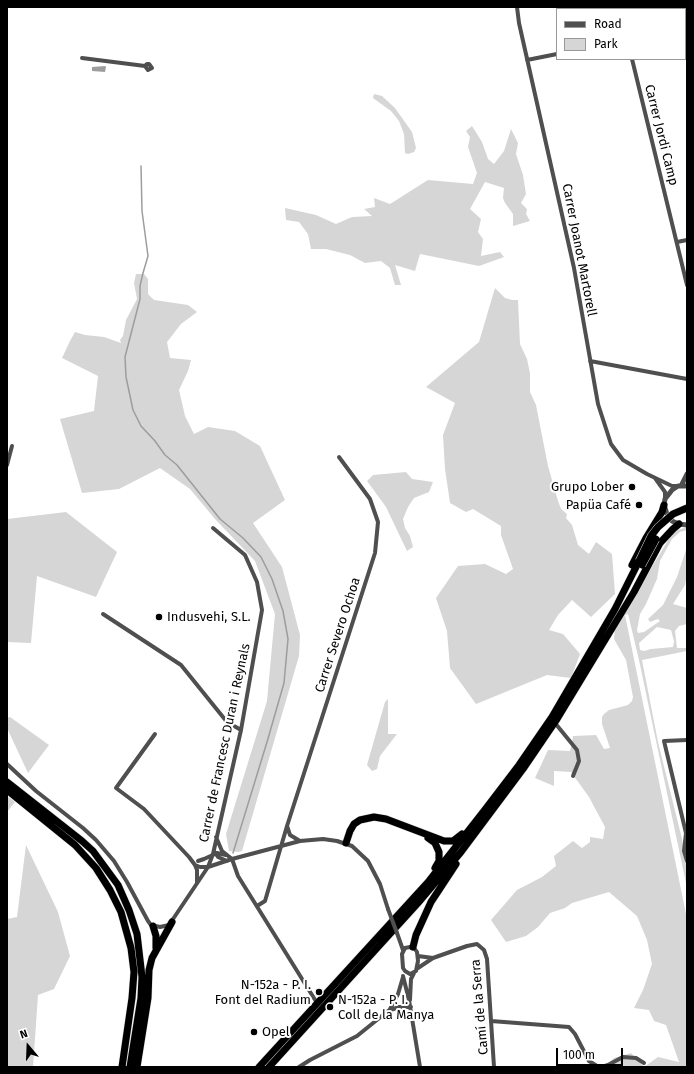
<!DOCTYPE html>
<html>
<head>
<meta charset="utf-8">
<style>
  body { margin:0 }
  #map { position:relative; width:694px; height:1074px; overflow:hidden; background:#fff; font-family:"Fira Sans",sans-serif }
  canvas { display:block }
  .frame { position:absolute; inset:0; border:8px solid #000; pointer-events:none }
  .legend { position:absolute; left:556px; top:8px; width:130px; height:52px; box-sizing:border-box; background:#fff; border:1px solid #999; margin:0; padding:5px 7px; list-style:none; font-size:12px; color:#000 }
  .legend li { display:flex; align-items:center; gap:8px; height:20px }
  .legend b { width:20px; border:1px solid #999 }
  .north { position:absolute; left:8px; top:1026px; width:40px; height:40px; -webkit-text-stroke:3px #fff; paint-order:stroke; rotate:341deg; font-size:11px; font-weight:700; line-height:16px; text-align:center; color:#000 }
  .north::after { content:''; display:block; margin:auto; width:14px; height:18px; background:#000; clip-path:polygon(50% 0,100% 100%,50% 72%,0 100%) }
  .scale { position:absolute; left:556px; top:1048px; width:67px; height:18px; box-sizing:border-box; border:2px solid #000; border-top:0; padding-left:5px; font-size:12px; line-height:14px; white-space:nowrap; color:#000; -webkit-text-stroke:3px #fff; paint-order:stroke }
</style>
</head>
<body>
<div id="map">
<canvas width="694" height="1074"></canvas>
<div class="frame"></div>
<ul class="legend">
<li><b style="height:5px;background:#4f4f4f"></b>Road</li>
<li><b style="height:11px;background:#d6d6d6"></b>Park</li>
</ul>
<div class="north">N</div>
<div class="scale">100 m</div>
</div>
<script>
const ctx = document.querySelector('canvas').getContext('2d');
ctx.lineJoin = 'round';
function paint(path, color) {
  ctx.fillStyle = color;
  ctx.fill(path, 'evenodd');
}
function shape(rows) {
  const path = new Path2D();
  for (const r of rows) {
    path.moveTo(r[0], r[1]);
    for (let i = 2; i < r.length; i += 2) path.lineTo(r[i], r[i + 1]);
  }
  return path;
}
function strokePath(path, color, width, dash) {
  ctx.strokeStyle = color;
  ctx.lineWidth = width;
  ctx.lineCap = dash ? 'butt' : 'round';
  ctx.setLineDash(dash || []);
  ctx.stroke(path);
}
function drawText(font, color, halo, rows, align = 'center') {
  ctx.font = font + ' "Fira Sans",sans-serif';
  ctx.lineWidth = 4;
  ctx.setLineDash([]);
  ctx.textBaseline = 'middle';
  ctx.strokeStyle = halo;
  ctx.fillStyle = color;
  for (const [text, x, y, turn = 0] of rows) {
    ctx.save();
    ctx.translate(x, y);
    ctx.rotate((+turn || 0) * Math.PI / 180);
    ctx.textAlign = isNaN(turn) ? turn : align;
    if (halo) ctx.strokeText(text, 0, 0);
    ctx.fillText(text, 0, 0);
    ctx.restore();
  }
}
const green = shape([
  [374,94,382,96,395,108,412,132,416,148,414,152,408,154,405,153,404,134,399,121,391,111,373,98],
  [472,126,482,142,488,159,494,164,504,151,511,129,518,143,516,154,523,175,526,194,521,203,527,209,526,214,530,221,513,226,513,214,505,203,503,198,504,188,485,182,470,209,481,219,478,232,483,239,481,256,500,252,504,257,479,266,420,254,415,271,395,265,401,285,395,285,390,268,381,261,365,263,350,255,326,249,311,249,308,234,299,222,286,220,285,208,316,215,336,224,352,217,372,216,364,209,375,207,374,198,390,204,428,180,473,184,477,173,468,147,470,137,466,131],
  [136,274,144,274,148,279,148,294,154,300,188,305,197,312,181,324,167,342,170,358,191,360,188,371,179,390,185,416,194,434,208,427,235,431,260,446,285,500,253,523,282,567,300,635,299,656,242,851,238,852,229,851,226,834,267,701,275,614,255,561,215,519,190,489,160,468,119,489,82,493,60,419,94,411,98,376,62,358,70,341,75,332,85,335,104,337,121,343,120,340,123,336,126,320,137,299,134,283],
  [495,288,505,298,512,300,518,300,520,344,527,359,530,373,530,392,536,405,548,466,558,501,561,509,567,514,566,518,572,525,578,545,589,554,596,542,612,554,615,594,591,617,572,600,558,615,549,630,563,634,580,654,571,678,547,675,476,704,450,668,447,631,436,598,458,566,485,564,506,574,513,569,501,535,501,526,473,509,466,512,450,503,445,469,443,435,455,403,426,387,479,342],
  [406,472,412,479,433,482,429,492,414,498,408,507,403,519,405,528,410,536,413,547,407,551,386,507,367,481,373,475],
  [66,512,117,552,96,597,37,576,31,643,7,642,7,519],
  [687,527,687,530,680,532,672,539,660,561,657,579,646,604,640,614,637,630,638,633,644,632,660,621,658,619,650,622,648,619,663,605,677,577,687,547,687,574,685,585,673,604,687,608,687,624,679,626,675,631,677,648,687,648,687,651,642,660,658,742,682,839,687,870,687,888,639,660,628,614,625,615,687,919,687,1067,604,1067,614,1058,631,1053,644,1067,658,1057,679,1062,666,1025,654,1021,649,1010,634,1008,643,990,652,964,647,940,637,916,609,892,572,903,565,908,550,913,538,927,526,936,506,942,491,920,517,890,542,877,556,866,554,856,573,841,582,848,590,842,590,837,603,839,605,827,589,797,571,772,554,771,554,786,535,778,548,750,570,751,572,743,573,736,596,735,604,749,610,748,602,724,602,717,604,714,609,710,628,705,632,701,633,697,626,660,614,639,615,628,670,537,675,531],
  [657,627,671,630,674,641,673,647,651,649,644,651,640,650,639,643],
  [388,699,388,734,397,734,380,756,377,769,372,771,367,765,385,702],
  [10,717,49,745,28,773,7,728,7,718],
  [7,796,15,802,7,812],
  [26,845,58,912,70,956,54,989,38,995,33,1067,7,1067,7,919,17,917]
]);
const water = shape([
  [105,66,106,67,105,72,92,71,92,67]
]);
const stream = shape([
  [141,166,142,211,148,256,143,273,140,286,140,299,125,357,126,377,133,410,141,426,155,441,165,455,177,465,220,519,243,538,261,557,272,579,283,611,288,639,284,683,267,742,233,853]
]);
const minor = shape([
  [517,7,519,23,574,268,598,404,611,444,623,460,647,474,672,486,678,486],
  [620,7,620,9],
  [685,27,687,27],
  [82,58,145,66,147,64,149,64,152,68,148,70,145,66],
  [632,59,687,285],
  [527,60,557,54],
  [677,242,687,240],
  [590,361,687,379],
  [7,465,12,446],
  [655,478,665,492,665,499],
  [103,614,181,665,227,722,241,730],
  [555,723,577,750,579,761,573,776],
  [155,734,116,788,144,809,189,857,195,865,197,870,197,883],
  [687,740,664,741,686,833,684,851,687,861],
  [7,764,36,791,83,828,96,840,114,861,127,882,148,921,151,925,160,927,169,925,208,867,213,854,241,730,262,610,257,582,245,555,213,528],
  [287,826,290,835,300,841],
  [216,837,222,851,232,859],
  [214,851,218,857,227,861],
  [232,859,238,876,317,1003],
  [198,861,204,859,217,853,226,855],
  [195,865,200,867,208,867,232,859,300,841,323,839,337,841,352,846,368,861,380,884,388,909],
  [257,906,265,901,287,826,375,553,378,522,370,499,339,457],
  [397,933,403,950],
  [410,947,415,949,417,952,418,961,416,971,410,974,405,971,403,968,402,954,405,948,410,947],
  [418,956,433,958],
  [418,968,433,958,467,946,477,944,484,950,487,959,494,1067],
  [403,976,409,1000,420,1067],
  [410,1000,411,979,414,973],
  [389,1011,398,994,403,977],
  [491,1021,569,1027,575,1034,589,1061,597,1066,602,1067,608,1065,623,1057,636,1058,644,1063],
  [299,1067,310,1060,357,1036,388,1011,399,1007,411,1007]
]);
const tertiary = shape([
  [681,486,687,474],
  [687,486,678,486,672,490,665,499,664,505,667,514,672,521,679,524,687,525]
]);
const trunk = shape([
  [632,565,646,538,662,512,664,505],
  [7,782,82,841,93,851,118,885,129,910,137,934,142,977,141,998,130,1067],
  [7,790,75,845,96,868,110,890,121,912,131,948,134,972,132,998,122,1067],
  [428,838,435,843,439,852,439,861,435,868],
  [346,843,350,831,354,824,360,820,374,817,386,819,444,841,453,841,462,834],
  [153,926,156,936,156,948],
  [413,947,416,935,431,902,456,864],
  [137,1067,148,998,149,970,152,958,172,922],
  [259,1067,429,881,484,811,519,765,552,717,615,609,639,561],
  [269,1067,418,903,461,852,523,769,557,719,634,592,660,543,673,529,679,524]
]);
const minorBridge = shape([
  [388,909,397,933]
]);
const trunkBridge = shape([
  [639,561,651,536,658,527,673,514,687,508],
  [642,565,656,539]
]);
const markers = [
  [632,487,4,"#000"],
  [639,505,4,"#000"],
  [159,617,4,"#000"],
  [319,992,4,"#000"],
  [330,1007,4,"#000"],
  [254,1032,4,"#000"]
];
const streetNames = [
  ["Carrer Jordi Camp",661,135,76],
  ["Carrer Joanot Martorell",579,250,79],
  ["Carrer Severo Ochoa",338,635,-72],
  ["Carrer de Francesc Duran i Reynals",225,743,-78],
  ["Camí de la Serra",480,1007,-95]
];
const poiNames = [
  ["Grupo Lober",624,487],
  ["Papüa Café",631,505],
  ["Indusvehi, S.L.",167,617,"left"],
  ["N-152a - P. I.",311,985],
  ["Font del Radium",311,1000],
  ["N-152a - P. I.",338,1000,"left"],
  ["Coll de la Manya",338,1015,"left"],
  ["Opel",262,1032,"left"]
];
paint(green, '#d6d6d6');
paint(water, '#9d9d9d');
strokePath(stream, '#9d9d9d', 1.5);
strokePath(trunk, '#dbdbdb', 8);
strokePath(minor, '#4f4f4f', 4);
strokePath(tertiary, '#4f4f4f', 5);
strokePath(trunk, '#000', 7);
strokePath(trunkBridge, '#dbdbdb', 8, []);
strokePath(minorBridge, '#4f4f4f', 4);
strokePath(trunkBridge, '#000', 7);
for (const [x, y, r, color] of markers) {
  const dot = new Path2D();
  dot.arc(x, y, r, 0, 2 * Math.PI);
  ctx.fillStyle = color;
  ctx.fill(dot);
  strokePath(dot, '#fff', 1.5);
}
drawText('13px', '#000', '#fff', streetNames);
drawText('13px', '#000', '#fff', poiNames, 'right');
</script>
</body>
</html>
